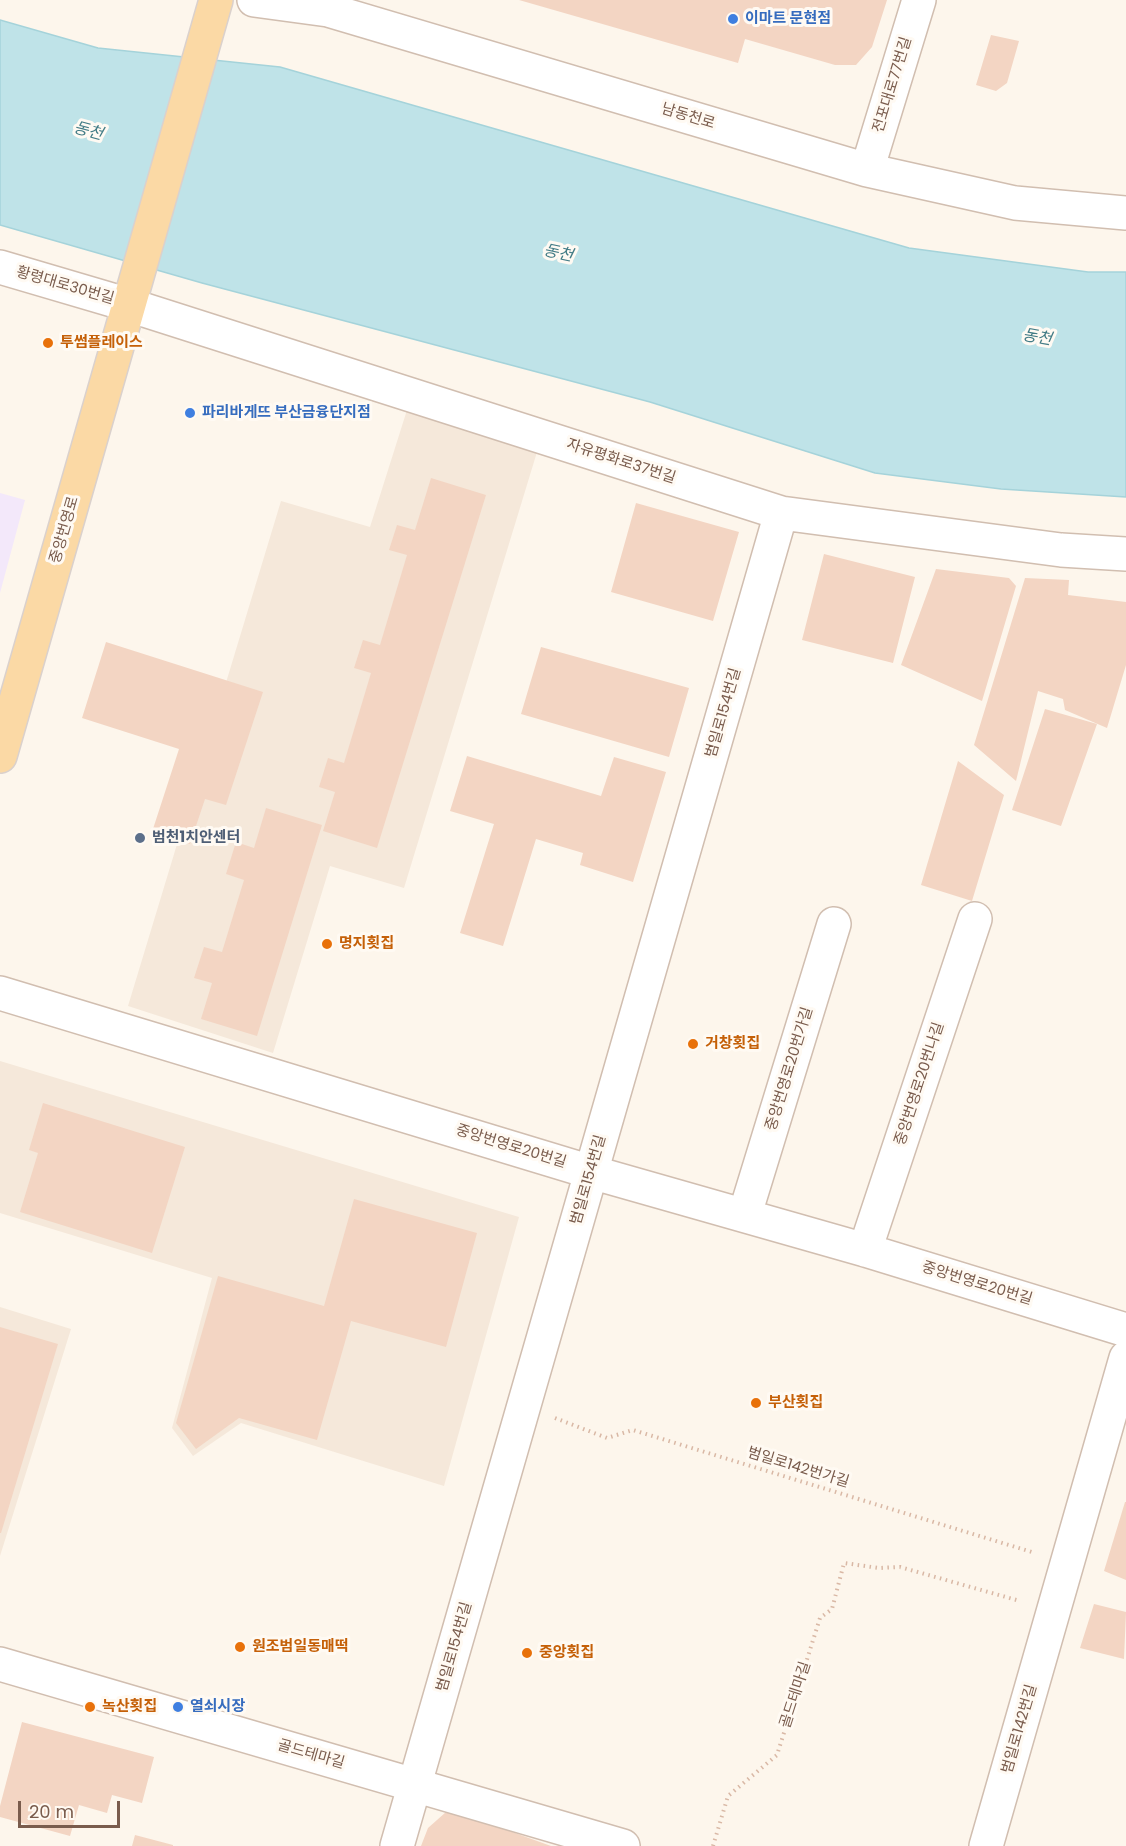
<!DOCTYPE html>
<html>
<head>
<meta charset="utf-8">
<style>
  body { margin:0 }
  #map { position:relative; width:1126px; height:1846px; overflow:hidden; background:#fdf6ec; font-family:Poppins,sans-serif }
  canvas { display:block }
  .scale { position:absolute; left:18px; top:1801px; width:102px; height:27px; box-sizing:border-box; border:3px solid #7a5c4d; border-top:0; padding-left:8px; font-size:18px; line-height:21px; white-space:nowrap; color:#7a5c4d; -webkit-text-stroke:4px #fffaf3; paint-order:stroke }
</style>
</head>
<body>
<div id="map">
<canvas width="1126" height="1846"></canvas>
<div class="scale">20 m</div>
</div>
<script>
const ctx = document.querySelector('canvas').getContext('2d');
ctx.lineJoin = 'round';
function paint(path, color) {
  ctx.fillStyle = color;
  ctx.fill(path, 'evenodd');
}
function shape(rows) {
  const path = new Path2D();
  for (const r of rows) {
    path.moveTo(r[0], r[1]);
    for (let i = 2; i < r.length; i += 2) path.lineTo(r[i], r[i + 1]);
  }
  return path;
}
function strokePath(path, color, width, dash) {
  ctx.strokeStyle = color;
  ctx.lineWidth = width;
  ctx.lineCap = dash ? 'butt' : 'round';
  ctx.setLineDash(dash || []);
  ctx.stroke(path);
}
function drawText(font, color, halo, rows, align = 'center') {
  ctx.font = font + ' Poppins,"Noto Sans KR",sans-serif';
  ctx.lineWidth = 6;
  ctx.setLineDash([]);
  ctx.textBaseline = 'middle';
  ctx.strokeStyle = halo;
  ctx.fillStyle = color;
  for (const [text, x, y, turn = 0] of rows) {
    ctx.save();
    ctx.translate(x, y);
    ctx.rotate((+turn || 0) * Math.PI / 180);
    ctx.textAlign = isNaN(turn) ? turn : align;
    if (halo) ctx.strokeText(text, 0, 0);
    ctx.fillText(text, 0, 0);
    ctx.restore();
  }
}
const residential = shape([
  [407,410,537,452,404,888,330,866,273,1053,128,1006,281,501,370,527],
  [0,1061,519,1217,444,1486,241,1423,193,1456,172,1428,212,1278,0,1213],
  [0,1307,71,1329,0,1556]
]);
const education = shape([
  [0,493,25,500,0,593]
]);
const water = shape([
  [0,20,98,48,280,67,909,248,1088,272,1126,272,1126,497,1001,489,875,473,650,402,202,283,0,225,0,20]
]);
const building = shape([
  [519,0,887,0,872,47,856,65,835,65,745,39,738,63],
  [991,35,1019,41,1007,83,996,91,976,85],
  [431,478,486,495,377,848,323,831,335,792,319,787,328,758,344,763,371,673,354,668,363,640,380,645,407,555,389,550,397,525,415,530],
  [636,503,739,532,713,621,611,592],
  [824,554,915,577,893,663,802,640],
  [936,569,1009,578,1016,586,982,701,901,665],
  [1025,578,1069,580,1068,595,1126,602,1126,665,1107,728,1065,710,1063,699,1038,691,1016,781,974,745],
  [106,642,263,692,226,805,205,799,190,844,152,832,179,749,82,718],
  [541,647,689,688,669,757,521,714],
  [1045,709,1097,724,1061,826,1012,810],
  [467,756,601,796,614,757,666,772,633,882,580,865,583,853,536,839,503,946,460,933,494,824,450,811],
  [958,761,1004,795,972,901,921,885],
  [266,808,322,825,257,1036,201,1019,212,983,194,978,204,947,222,952,244,880,226,874,236,842,254,848],
  [43,1103,185,1147,152,1253,20,1212,38,1153,29,1150],
  [354,1199,477,1233,446,1347,351,1321,317,1440,239,1418,196,1449,176,1423,218,1276,324,1306],
  [0,1327,58,1344,1,1533,0,1533],
  [1125,1502,1126,1502,1126,1580,1104,1571],
  [1094,1604,1126,1612,1124,1659,1080,1648],
  [22,1722,154,1757,142,1803,112,1795,107,1813,79,1805,70,1836,0,1817,0,1806],
  [446,1812,479,1820,551,1846,421,1846,428,1828],
  [135,1835,173,1845,173,1846,132,1846]
]);
const path = shape([
  [555,1418,607,1438,633,1430,1035,1553],
  [713,1846,728,1796,777,1755,820,1618,832,1609,844,1563,879,1568,900,1567,1020,1601]
]);
const minor = shape([
  [254,0,328,10,867,170,1015,203,1126,213],
  [867,170,919,0],
  [0,267,129,305,781,513,1061,550,1126,554],
  [0,993,591,1172,865,1250,1126,1330],
  [745,1214,834,924],
  [865,1250,975,919],
  [0,1664,623,1846],
  [397,1846,781,513],
  [986,1846,1126,1358]
]);
const major = shape([
  [0,756,216,0]
]);
const markers = [
  [733,19,6,"#3f7fe0"],
  [48,343,6,"#e8710a"],
  [190,413,6,"#3f7fe0"],
  [140,838,6,"#5c6f8a"],
  [327,944,6,"#e8710a"],
  [693,1044,6,"#e8710a"],
  [756,1403,6,"#e8710a"],
  [240,1647,6,"#e8710a"],
  [527,1653,6,"#e8710a"],
  [90,1707,6,"#e8710a"],
  [178,1707,6,"#3f7fe0"]
];
const shopNames = [
  ["이마트 문현점",745,19],
  ["파리바게뜨 부산금융단지점",202,413],
  ["열쇠시장",190,1707]
];
const streetNames = [
  ["전포대로77번길",893,85,-73],
  ["남동천로",688,117,17],
  ["황령대로30번길",65,286,16],
  ["자유평화로37번길",621,462,18],
  ["중앙번영로",65,530,-74],
  ["범일로154번길",724,713,-74],
  ["중앙번영로20번가길",790,1069,-73],
  ["중앙번영로20번나길",920,1084,-72],
  ["중앙번영로20번길",511,1147,17],
  ["범일로154번길",589,1180,-74],
  ["중앙번영로20번길",977,1284,17],
  ["범일로142번가길",798,1468,17],
  ["범일로154번길",455,1647,-74],
  ["골드테마길",796,1695,-72],
  ["범일로142번길",1020,1729,-74],
  ["골드테마길",311,1755,16]
];
const foodNames = [
  ["투썸플레이스",60,343],
  ["명지횟집",339,944],
  ["거창횟집",705,1044],
  ["부산횟집",768,1403],
  ["원조범일동매떡",252,1647],
  ["중앙횟집",539,1653],
  ["녹산횟집",102,1707]
];
const serviceNames = [
  ["범천1치안센터",152,838]
];
const waterNames = [
  ["동천",88,132,15],
  ["동천",558,254,12],
  ["동천",1037,338,10]
];
paint(residential, '#f5e8da');
paint(education, '#f3e8fa');
paint(water, '#bfe3e8');
strokePath(water, '#a5d3da', 1.5);
paint(building, '#f3d5c3');
strokePath(minor, '#d1beb0', 36);
strokePath(major, '#dad1cd', 36);
strokePath(path, '#d9b8a5', 4, [1.5, 4.5]);
strokePath(minor, '#fff', 33);
strokePath(major, '#fbd9a5', 33);
for (const [x, y, r, color] of markers) {
  const dot = new Path2D();
  dot.arc(x, y, r, 0, 2 * Math.PI);
  ctx.fillStyle = color;
  ctx.fill(dot);
  strokePath(dot, '#fffaf3', 2);
}
drawText('bold 15px', '#366cbe', '#fffaf3', shopNames, 'left');
drawText('15px', '#7a5c4d', '#fffaf3', streetNames);
drawText('bold 15px', '#c56008', '#fffaf3', foodNames, 'left');
drawText('bold 15px', '#4e5e75', '#fffaf3', serviceNames, 'left');
drawText('italic 16px', '#437c86', '#fffaf3', waterNames);
</script>
</body>
</html>
